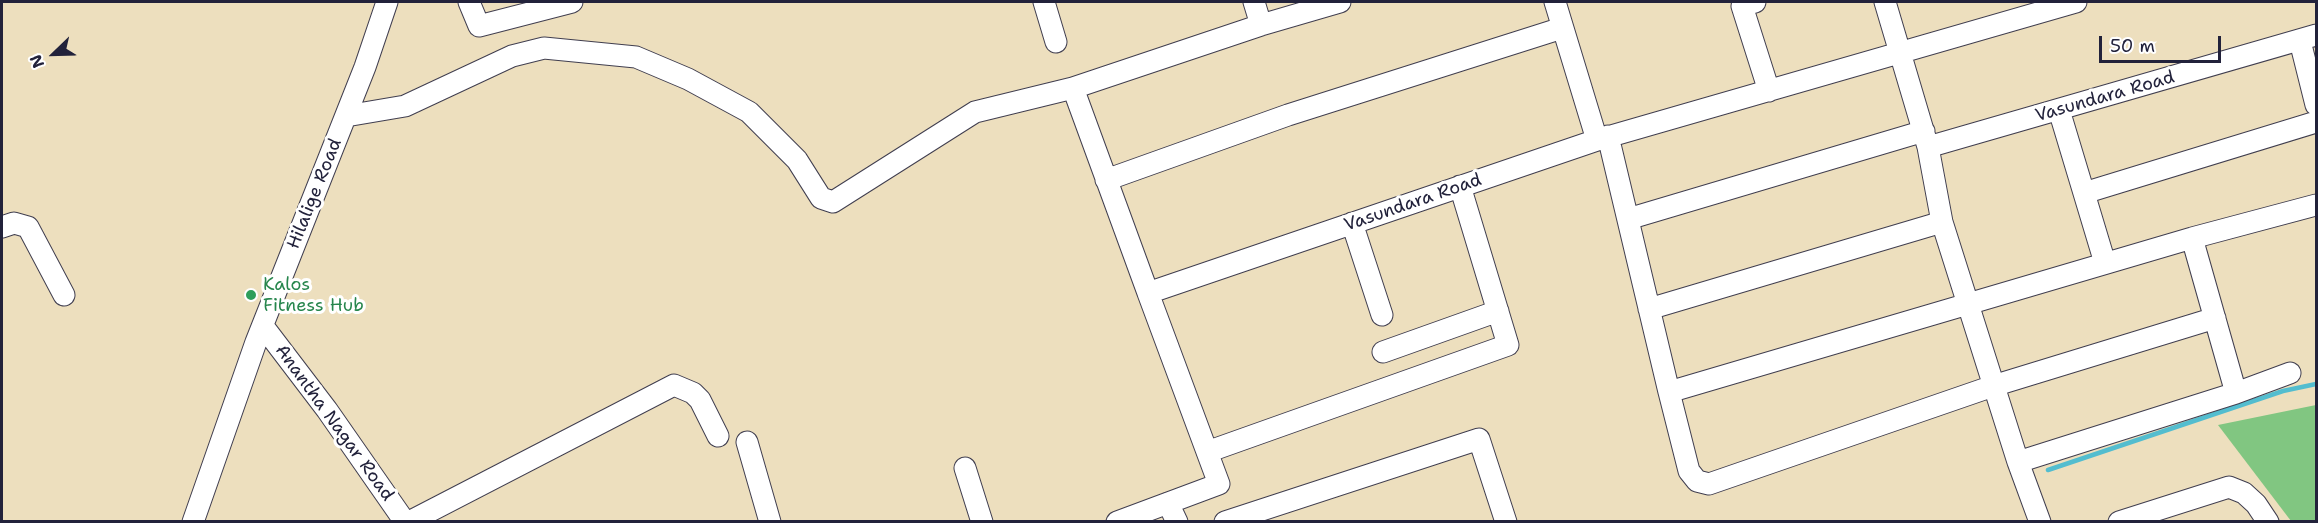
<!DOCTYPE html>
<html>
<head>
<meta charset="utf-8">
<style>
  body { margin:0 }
  #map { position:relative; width:2318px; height:523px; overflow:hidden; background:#eddfbe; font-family:"Shantell Sans",sans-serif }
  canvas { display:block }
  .frame { position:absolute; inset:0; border:3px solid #22223b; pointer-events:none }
  .north { position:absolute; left:24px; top:24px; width:60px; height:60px; -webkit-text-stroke:4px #fff; paint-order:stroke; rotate:247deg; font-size:16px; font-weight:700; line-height:24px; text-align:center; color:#22223b }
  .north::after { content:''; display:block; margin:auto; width:21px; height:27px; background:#22223b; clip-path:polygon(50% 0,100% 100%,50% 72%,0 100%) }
  .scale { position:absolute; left:2099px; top:36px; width:122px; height:27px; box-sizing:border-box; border:3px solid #22223b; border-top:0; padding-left:8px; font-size:18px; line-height:21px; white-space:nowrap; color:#22223b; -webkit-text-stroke:4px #fff; paint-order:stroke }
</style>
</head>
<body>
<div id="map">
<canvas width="2318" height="523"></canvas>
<div class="frame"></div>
<div class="north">N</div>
<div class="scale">50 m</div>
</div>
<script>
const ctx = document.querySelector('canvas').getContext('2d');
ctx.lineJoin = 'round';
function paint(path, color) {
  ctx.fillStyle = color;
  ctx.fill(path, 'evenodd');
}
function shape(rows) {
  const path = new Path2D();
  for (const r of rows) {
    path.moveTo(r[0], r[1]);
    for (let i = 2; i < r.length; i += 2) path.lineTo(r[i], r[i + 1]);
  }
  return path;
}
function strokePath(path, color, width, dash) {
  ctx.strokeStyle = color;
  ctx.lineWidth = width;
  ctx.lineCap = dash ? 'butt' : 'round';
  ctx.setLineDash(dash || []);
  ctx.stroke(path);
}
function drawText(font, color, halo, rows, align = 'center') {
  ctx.font = font + ' "Shantell Sans",sans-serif';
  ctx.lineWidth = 6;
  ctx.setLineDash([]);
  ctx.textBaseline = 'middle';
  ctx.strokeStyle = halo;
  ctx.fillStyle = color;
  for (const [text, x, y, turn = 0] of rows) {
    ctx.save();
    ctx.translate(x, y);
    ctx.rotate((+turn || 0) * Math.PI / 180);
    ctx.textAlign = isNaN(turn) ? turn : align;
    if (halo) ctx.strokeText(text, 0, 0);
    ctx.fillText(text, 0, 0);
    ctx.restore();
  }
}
const green = shape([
  [2316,405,2316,521,2291,521,2218,425]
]);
const stream = shape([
  [2048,470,2283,391,2316,384]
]);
const minor = shape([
  [469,2,479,26,572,2],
  [1044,2,1056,42],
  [1254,2,1261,25],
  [1555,2,1597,140],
  [1755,2,1742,6,1769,91],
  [1885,2,1928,147,1942,222,2018,462,2040,522],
  [2300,41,2316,105],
  [1073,88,1148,293],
  [2059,110,2105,263],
  [346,116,405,106,512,56,544,48,636,57,688,79,749,112,797,160,821,198,833,202,975,112,1073,88,1261,25,1340,2],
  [1608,136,1669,392,2192,238,2316,205],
  [1928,147,2316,35],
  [1106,180,1288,115,1562,28],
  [2084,193,2316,122],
  [1628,219,1924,131],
  [1352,223,1382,315],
  [2,227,14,223,28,227,64,295],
  [2192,238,2236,393],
  [1649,309,1942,222],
  [263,326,327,410,405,522],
  [1383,352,1498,311],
  [1669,392,1689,471,1697,481,1709,484,1993,386,2215,318],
  [747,442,770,522],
  [1207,452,1508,345,1460,186],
  [2018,462,2236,393,2290,373],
  [965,468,982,522],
  [1168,503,1177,522],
  [193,522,256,342,365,67,387,2],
  [409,522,674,385,693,393,700,400,718,436],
  [1117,522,1219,484,1148,293,1597,140,2076,2],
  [1225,522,1479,439,1506,522],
  [2119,522,2229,487,2244,493,2256,504,2268,522]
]);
const markers = [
  [251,295,6,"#2e9e5b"]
];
const streetNames = [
  ["Vasundara Road",2105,97,-16],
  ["Hilalige Road",315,194,-68],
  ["Vasundara Road",1413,203,-19],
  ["Anantha Nagar Road",334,423,54]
];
const leisureNames = [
  ["Kalos",263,285],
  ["Fitness Hub",263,306]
];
paint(green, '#81c681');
strokePath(stream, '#53bdcf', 4.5);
strokePath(minor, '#403e4f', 23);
strokePath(minor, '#fff', 21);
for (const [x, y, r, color] of markers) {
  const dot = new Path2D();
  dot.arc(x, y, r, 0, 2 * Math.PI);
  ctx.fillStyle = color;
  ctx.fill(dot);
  strokePath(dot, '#fff', 2);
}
drawText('18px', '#22223b', '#fff', streetNames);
drawText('18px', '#27864d', '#fff', leisureNames, 'left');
</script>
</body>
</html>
